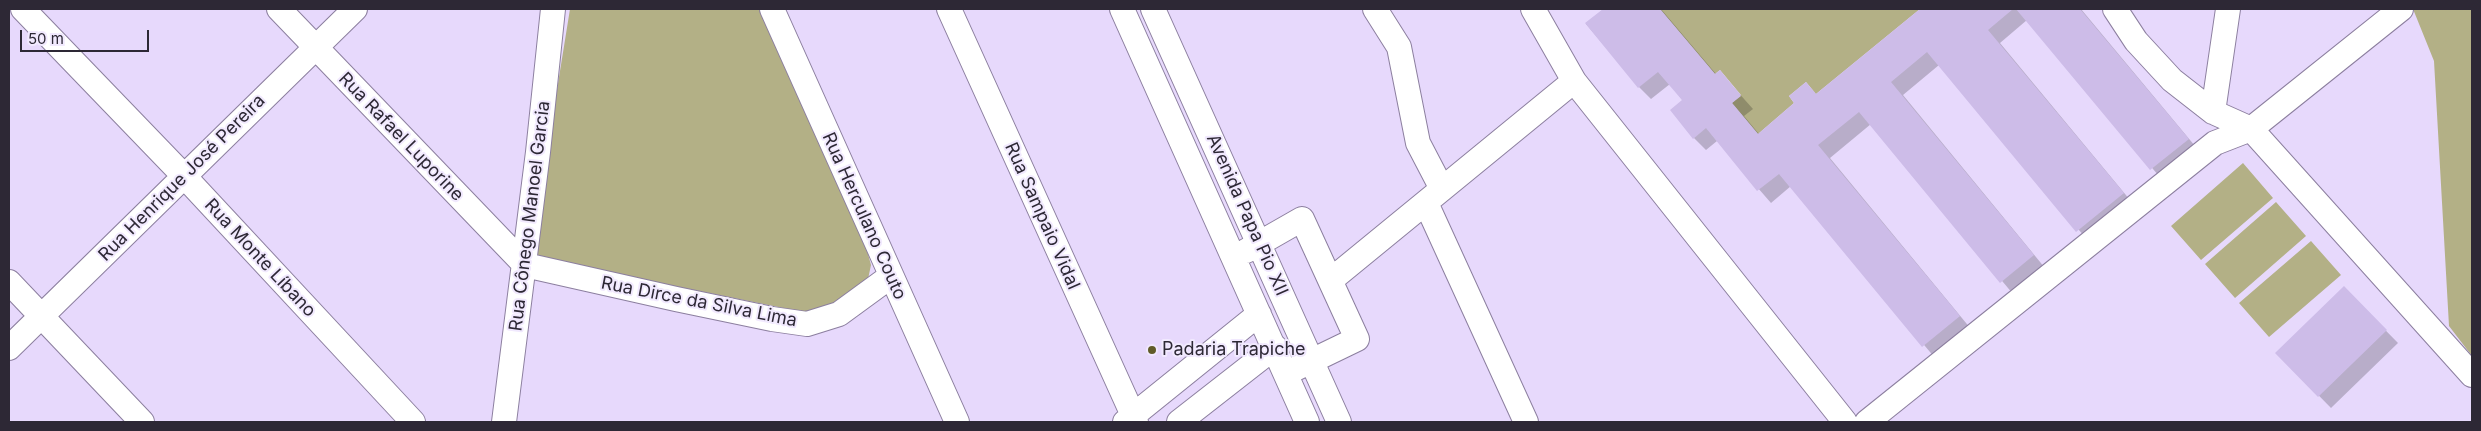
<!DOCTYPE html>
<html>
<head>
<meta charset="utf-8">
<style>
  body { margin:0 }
  #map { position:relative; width:2481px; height:431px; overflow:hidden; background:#e7d9fc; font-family:Inter,sans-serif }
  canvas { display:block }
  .frame { position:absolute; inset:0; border:10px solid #2d2835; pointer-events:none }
  .scale { position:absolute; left:20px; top:30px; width:129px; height:22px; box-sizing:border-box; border:2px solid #2d2835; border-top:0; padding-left:6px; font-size:15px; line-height:18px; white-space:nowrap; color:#2d2835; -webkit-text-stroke:4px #f1e9fe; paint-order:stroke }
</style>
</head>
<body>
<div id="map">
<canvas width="2481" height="431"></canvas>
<div class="frame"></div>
<div class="scale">50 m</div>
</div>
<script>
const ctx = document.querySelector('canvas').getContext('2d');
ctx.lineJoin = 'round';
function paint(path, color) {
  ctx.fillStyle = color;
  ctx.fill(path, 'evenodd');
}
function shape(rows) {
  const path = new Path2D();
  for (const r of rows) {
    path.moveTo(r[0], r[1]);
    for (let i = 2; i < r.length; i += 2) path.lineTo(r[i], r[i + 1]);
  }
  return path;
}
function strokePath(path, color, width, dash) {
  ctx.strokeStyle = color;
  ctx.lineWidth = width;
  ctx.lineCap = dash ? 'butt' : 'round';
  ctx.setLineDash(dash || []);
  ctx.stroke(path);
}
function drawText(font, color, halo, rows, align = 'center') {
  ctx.font = font + ' Inter,sans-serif';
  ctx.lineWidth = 4;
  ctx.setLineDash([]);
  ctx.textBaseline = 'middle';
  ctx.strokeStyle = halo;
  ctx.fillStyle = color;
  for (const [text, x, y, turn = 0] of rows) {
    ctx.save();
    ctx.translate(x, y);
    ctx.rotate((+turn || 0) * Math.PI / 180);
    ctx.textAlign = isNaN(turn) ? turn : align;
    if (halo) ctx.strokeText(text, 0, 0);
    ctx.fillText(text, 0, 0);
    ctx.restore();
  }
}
const green = shape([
  [570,9,763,9,864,239,871,265,867,284,823,316,530,257],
  [1660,9,1920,9,1816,94,1806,82,1789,96,1794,103,1758,134,1732,103,1741,95,1720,70,1715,74],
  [2413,9,2472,9,2472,356,2449,326,2434,61],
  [2243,163,2273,198,2201,260,2171,226],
  [2276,202,2306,236,2235,298,2205,264],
  [2311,241,2341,275,2269,337,2239,303]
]);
const shadow = shape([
  [1605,9,1661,9,1716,74,1720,72,1753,109,1744,116,1759,134,1796,103,1806,84,1817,95,1922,9,2081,9,2200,152,2164,182,2027,20,2000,43,2135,206,2090,243,1939,65,1903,95,2045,268,2013,294,1871,124,1830,158,1971,329,1935,358,1791,186,1771,203,1717,141,1706,150,1694,138,1683,101,1670,84,1651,99,1639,87,1586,24],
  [2344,288,2398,343,2331,408,2277,353]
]);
const building = shape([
  [1603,9,1660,9,1715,74,1720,70,1741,96,1732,103,1758,134,1794,103,1789,96,1806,82,1816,94,1920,9,2013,9,1988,30,2124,193,2076,232,1927,52,1891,82,2034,255,2000,283,1859,112,1818,145,1960,316,1922,347,1779,174,1757,191,1706,128,1693,139,1670,110,1682,100,1658,72,1638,88,1585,23],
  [2016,9,2080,9,2189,139,2150,170],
  [2344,286,2387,330,2318,397,2275,353]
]);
const minor = shape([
  [23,9,184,176,413,422],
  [279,9,525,265,676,299,772,319,807,324,839,314,891,276],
  [772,9,957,422],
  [949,9,1136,422],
  [1122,9,1307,422],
  [1153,9,1339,422],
  [1375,9,1399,47,1418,143,1442,189],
  [1533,9,1574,81],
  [2115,9,2136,41,2172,80,2213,112,2251,129,2472,375],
  [2213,112,2228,9],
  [1426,203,1526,422],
  [1246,251,1302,219,1357,339,1297,368],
  [1331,280,1574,81,1845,422],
  [9,282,142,422],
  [9,348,355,9],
  [504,422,538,152,553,9],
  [1125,422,1259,314],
  [1179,422,1275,347],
  [1867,422,2215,143,2251,129,2401,9]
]);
const markers = [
  [1152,350,5,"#605b28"]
];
const streetNames = [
  ["Rua Rafael Luporine",401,137,46],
  ["Rua Henrique José Pereira",182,178,-45],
  ["Avenida Papa Pio XII",1247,215,66],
  ["Rua Cônego Manoel Garcia",530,216,-83],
  ["Rua Herculano Couto",864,216,66],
  ["Rua Sampaio Vidal",1042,216,66],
  ["Rua Monte Líbano",260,258,47],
  ["Rua Dirce da Silva Lima",699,302,11]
];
const poiNames = [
  ["Padaria Trapiche",1162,350]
];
paint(green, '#b3b086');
paint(shadow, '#0003');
paint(building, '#cdbce8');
strokePath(minor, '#8c7f9f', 26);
strokePath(minor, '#fff', 24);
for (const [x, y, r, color] of markers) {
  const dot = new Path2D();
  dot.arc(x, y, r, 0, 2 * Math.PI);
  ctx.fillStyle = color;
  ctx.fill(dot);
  strokePath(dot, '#f1e9fe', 2);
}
drawText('18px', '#2d2835', '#f1e9fe', streetNames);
drawText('18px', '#2d2835', '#f1e9fe', poiNames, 'left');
</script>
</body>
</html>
